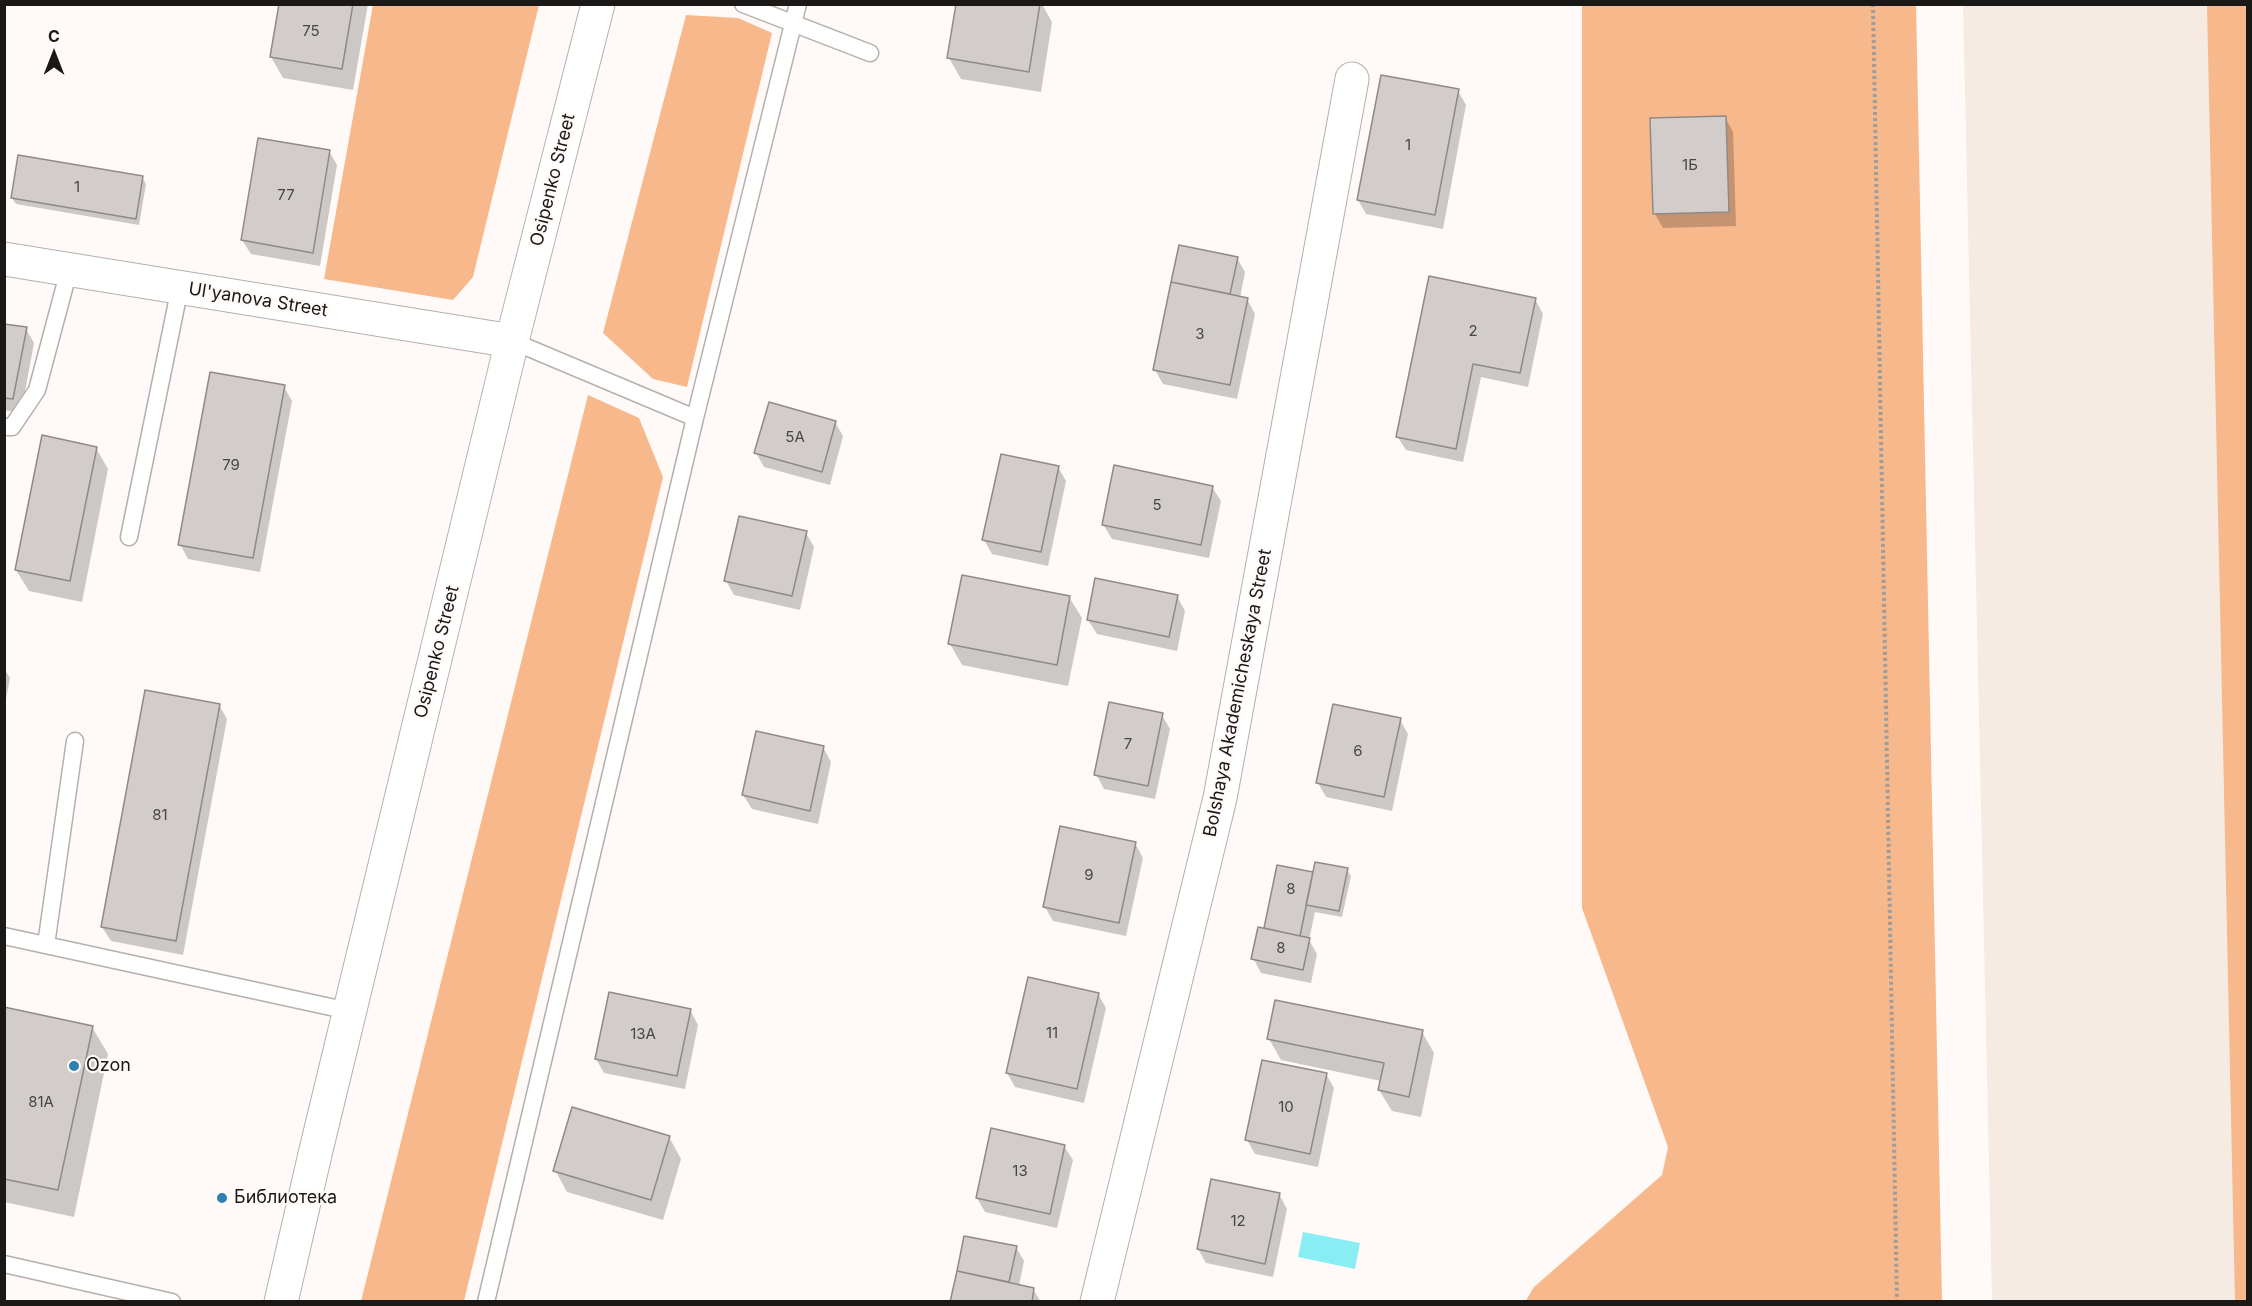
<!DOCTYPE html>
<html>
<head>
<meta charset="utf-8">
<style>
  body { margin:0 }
  #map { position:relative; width:2252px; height:1306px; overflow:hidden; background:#fffaf7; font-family:Inter,sans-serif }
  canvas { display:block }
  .frame { position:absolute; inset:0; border:6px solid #1a1918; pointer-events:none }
  .north { position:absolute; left:24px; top:24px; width:60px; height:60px; -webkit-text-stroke:4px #fffaf7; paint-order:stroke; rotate:0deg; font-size:16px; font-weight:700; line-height:24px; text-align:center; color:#1a1918 }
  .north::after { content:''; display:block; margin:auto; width:21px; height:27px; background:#1a1918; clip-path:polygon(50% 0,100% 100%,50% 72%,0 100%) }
</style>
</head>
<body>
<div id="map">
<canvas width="2252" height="1306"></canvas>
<div class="frame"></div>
<div class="north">С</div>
</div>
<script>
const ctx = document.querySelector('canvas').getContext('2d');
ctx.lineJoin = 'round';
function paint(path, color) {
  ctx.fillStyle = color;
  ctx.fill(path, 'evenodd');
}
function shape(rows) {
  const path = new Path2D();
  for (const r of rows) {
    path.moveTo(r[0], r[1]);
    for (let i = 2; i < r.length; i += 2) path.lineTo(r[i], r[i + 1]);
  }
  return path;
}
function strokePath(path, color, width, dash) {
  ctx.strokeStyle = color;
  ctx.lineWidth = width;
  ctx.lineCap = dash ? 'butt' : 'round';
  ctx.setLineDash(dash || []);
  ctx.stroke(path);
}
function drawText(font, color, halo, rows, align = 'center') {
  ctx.font = font + ' Inter,sans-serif';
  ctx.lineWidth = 4.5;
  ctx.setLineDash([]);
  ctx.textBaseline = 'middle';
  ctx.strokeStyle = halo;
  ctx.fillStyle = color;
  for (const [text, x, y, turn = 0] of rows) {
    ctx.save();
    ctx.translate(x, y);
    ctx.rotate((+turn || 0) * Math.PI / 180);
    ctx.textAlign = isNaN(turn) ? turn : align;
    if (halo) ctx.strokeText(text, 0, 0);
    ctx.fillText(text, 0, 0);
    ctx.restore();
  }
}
const built = shape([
  [1963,5,2247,5,2247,1301,1992,1301]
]);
const green = shape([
  [373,5,539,5,473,277,453,300,324,279],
  [1582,5,1916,5,1942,1301,1525,1302,1534,1287,1662,1175,1668,1147,1582,908],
  [2207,5,2248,5,2247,1302,2235,1301],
  [686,15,738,18,772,33,687,387,653,379,603,333],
  [588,395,639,418,663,477,464,1301,361,1301]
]);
const water = shape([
  [1303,1232,1360,1243,1355,1269,1298,1257]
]);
const shadow = shape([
  [280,4,368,4,353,90,283,78,271,57],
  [958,4,1042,4,1052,22,1041,92,961,79,949,58],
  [1458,91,1466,105,1443,229,1366,214,1358,200],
  [1725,117,1733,132,1736,226,1663,228,1655,214],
  [329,151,337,165,320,266,251,254,242,240],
  [142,177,146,184,139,225,16,204,12,198],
  [1180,246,1237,258,1245,272,1240,298,1247,299,1255,314,1237,399,1163,384,1155,370],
  [1535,299,1543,314,1528,387,1481,377,1463,462,1406,450,1397,436],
  [4,326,26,329,34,343,21,413,4,410],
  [284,387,292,401,260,572,188,559,180,544],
  [835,422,843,436,830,485,764,467,756,453],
  [96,448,108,469,82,602,29,591,16,570],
  [1058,467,1066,481,1048,566,992,554,984,540],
  [1212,487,1221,501,1209,558,1112,539,1103,524],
  [806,533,814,547,800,610,734,595,726,581],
  [1177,596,1185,611,1177,651,1097,634,1088,620],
  [1069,597,1082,618,1068,686,962,665,950,644],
  [4,668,10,678,4,709],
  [219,705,227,719,183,955,111,941,102,927],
  [1162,715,1170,729,1155,799,1104,789,1096,774],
  [1400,720,1408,734,1392,811,1326,797,1318,783],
  [823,747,831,762,818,824,752,809,743,795],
  [1135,843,1143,858,1126,936,1053,921,1045,907],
  [1278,867,1312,874,1347,870,1351,876,1342,917,1315,912,1309,940,1317,954,1311,983,1261,973,1253,958,1265,930],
  [1098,994,1106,1008,1084,1103,1015,1087,1007,1073],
  [4,1008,92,1027,108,1054,74,1217,4,1202],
  [690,1010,698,1025,685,1089,604,1073,596,1059],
  [1422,1032,1434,1053,1421,1117,1392,1111,1379,1090,1381,1081,1281,1060,1269,1039],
  [1326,1074,1334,1088,1318,1167,1255,1154,1247,1140],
  [669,1137,681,1159,663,1220,567,1192,555,1170],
  [1064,1146,1073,1160,1057,1228,985,1212,977,1198],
  [1279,1194,1287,1209,1273,1277,1206,1263,1198,1249],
  [965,1237,1016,1247,1024,1261,1019,1286,1033,1289,1041,1302,952,1302]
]);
const building = shape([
  [279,4,353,4,342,69,270,57,279,4],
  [956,4,1040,4,1029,72,947,58,956,4],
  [1381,75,1459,89,1435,215,1357,200,1381,75],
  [1726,116,1729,212,1653,214,1650,118,1726,116],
  [258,138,330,150,313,253,241,240,258,138],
  [18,155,143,176,136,219,11,198,18,155],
  [1179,245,1238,257,1230,294,1171,282,1179,245],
  [1429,276,1536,298,1520,373,1473,364,1456,449,1396,437,1429,276],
  [1171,282,1248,298,1230,385,1153,370,1171,282],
  [4,324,27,327,13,399,4,398,4,324],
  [210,372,285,385,253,558,178,545,210,372],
  [769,402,836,421,822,472,754,453,769,402],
  [42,435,97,447,70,581,15,570,42,435],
  [1001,454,1059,466,1041,552,982,540,1001,454],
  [1114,465,1213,486,1201,545,1102,525,1114,465],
  [739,516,807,531,792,596,724,581,739,516],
  [962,575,1070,596,1057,665,948,644,962,575],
  [1095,578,1178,595,1169,637,1087,620,1095,578],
  [145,690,220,704,176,941,101,927,145,690],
  [1109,702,1163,713,1148,786,1094,775,1109,702],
  [1333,704,1401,718,1384,797,1316,783,1333,704],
  [756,731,824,746,810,811,742,795,756,731],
  [1060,826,1136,842,1119,923,1043,907,1060,826],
  [1315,862,1348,868,1339,911,1306,905,1315,862],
  [1277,865,1313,872,1300,936,1264,928,1277,865],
  [1258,927,1310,938,1303,970,1251,959,1258,927],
  [1028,977,1099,993,1077,1089,1006,1073,1028,977],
  [609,992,691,1009,677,1076,595,1059,609,992],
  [1275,1000,1423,1030,1409,1097,1378,1090,1384,1063,1267,1039,1275,1000],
  [4,1007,93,1026,58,1190,4,1179,4,1007],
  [1262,1060,1327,1073,1310,1154,1245,1140,1262,1060],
  [572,1107,670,1136,651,1200,553,1171,572,1107],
  [991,1128,1065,1145,1050,1214,976,1198,991,1128],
  [1211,1179,1280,1193,1265,1264,1197,1249,1211,1179],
  [964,1236,1017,1246,1009,1282,957,1271,964,1236],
  [957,1271,1034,1288,1032,1302,950,1302,957,1271]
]);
const path = shape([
  [1873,4,1897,1302]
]);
const service = shape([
  [743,4,870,53],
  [695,418,798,4],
  [4,427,12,427,37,390,69,270],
  [129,537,180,287],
  [4,936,349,1011],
  [46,945,75,741],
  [4,1264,172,1302],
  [486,1302,695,418,512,341]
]);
const minor = shape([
  [1097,1302,1220,798,1352,79]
]);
const secondary = shape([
  [4,259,512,341],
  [281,1302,316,1150,512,341,598,4]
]);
const markers = [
  [74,1066,6,"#2c81b1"],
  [222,1198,6,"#2c81b1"]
];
const numberNames = [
  ["75",311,31],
  ["1",1408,145],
  ["1Б",1690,165],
  ["1",77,187],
  ["77",286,195],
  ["2",1473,331],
  ["3",1200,334],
  ["5А",795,437],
  ["79",231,465],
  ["5",1157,505],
  ["7",1128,744],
  ["6",1358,751],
  ["81",160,815],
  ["9",1089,875],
  ["8",1291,889],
  ["8",1281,948],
  ["11",1052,1033],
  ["13А",643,1034],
  ["81А",41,1102],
  ["10",1286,1107],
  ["13",1020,1171],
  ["12",1238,1221]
];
const streetNames = [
  ["Osipenko Street",553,180,-76],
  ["Ul'yanova Street",258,300,9],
  ["Osipenko Street",437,652,-76],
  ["Bolshaya Akademicheskaya Street",1238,693,-79]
];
const poiNames = [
  ["Ozon",86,1066],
  ["Библиотека",234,1198]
];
paint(built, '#f6ebe3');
paint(green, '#f7b88c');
paint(water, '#89eef4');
paint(shadow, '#0003');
paint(building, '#d2cdca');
strokePath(building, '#8f8a87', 1.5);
strokePath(service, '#b4b0ad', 19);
strokePath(minor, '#b4b0ad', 35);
strokePath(secondary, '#b4b0ad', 35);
strokePath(path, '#9f9c9a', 4, [3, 3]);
strokePath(service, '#fff', 16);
strokePath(minor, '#fff', 33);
strokePath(secondary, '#fff', 33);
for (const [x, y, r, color] of markers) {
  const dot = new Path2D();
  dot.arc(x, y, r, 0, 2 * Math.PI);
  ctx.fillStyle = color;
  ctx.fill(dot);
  strokePath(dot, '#fffaf7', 2);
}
drawText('15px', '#484644', null, numberNames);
drawText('18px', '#1a1918', '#fffaf7', streetNames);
drawText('18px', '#1a1918', '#fffaf7', poiNames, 'left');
</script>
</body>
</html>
